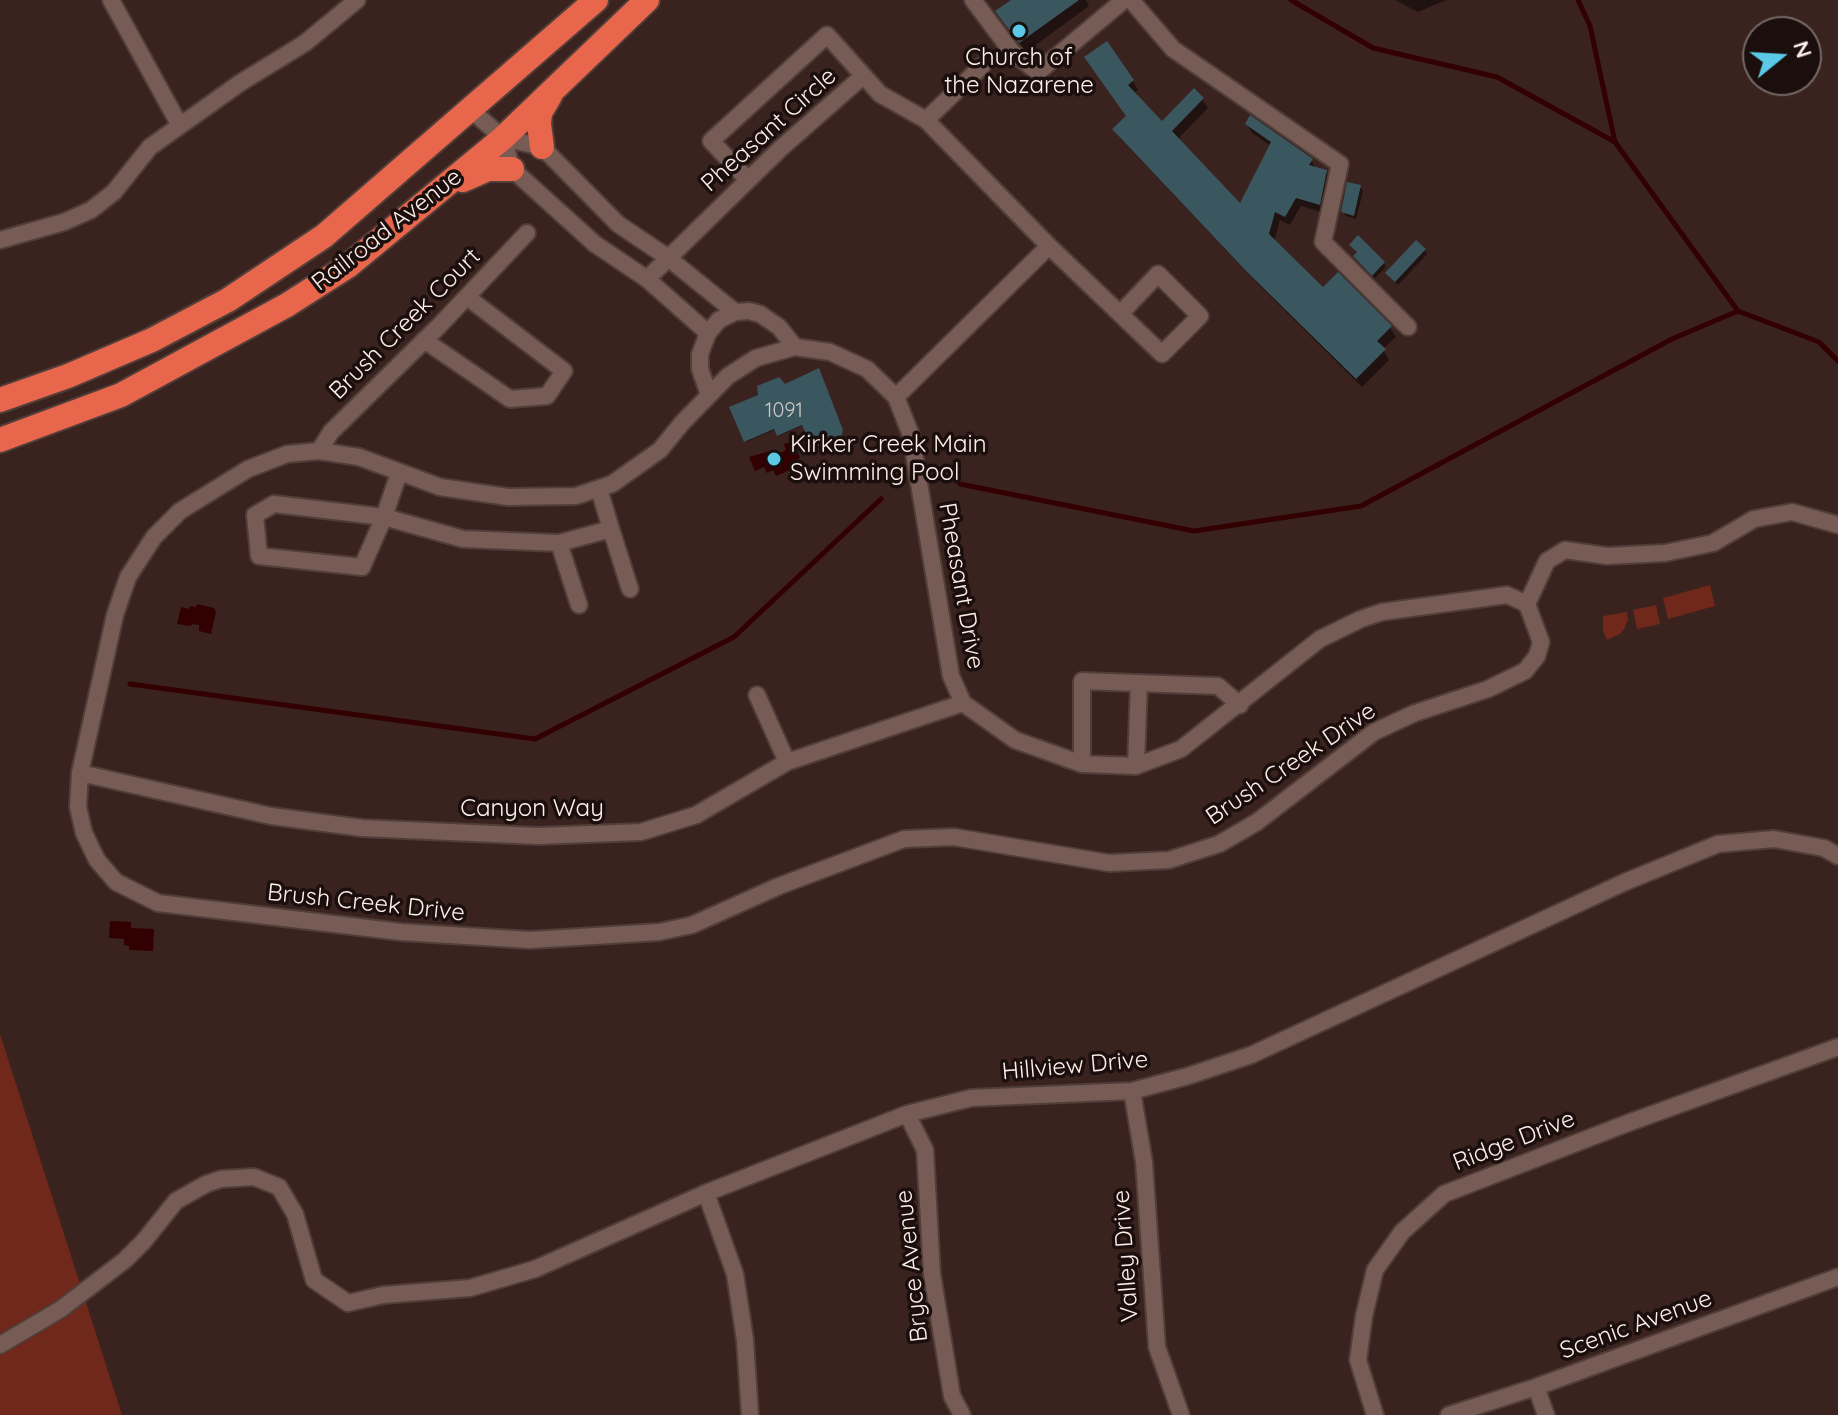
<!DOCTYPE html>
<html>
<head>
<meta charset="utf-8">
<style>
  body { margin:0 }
  #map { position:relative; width:1838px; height:1415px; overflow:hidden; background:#3a231e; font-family:Quicksand,sans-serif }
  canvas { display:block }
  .north { position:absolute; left:1742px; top:16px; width:80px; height:80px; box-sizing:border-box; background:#1a0f0d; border:2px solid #756865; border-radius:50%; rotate:72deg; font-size:22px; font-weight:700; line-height:32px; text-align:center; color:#feeeea }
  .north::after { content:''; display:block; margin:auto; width:28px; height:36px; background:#5bc8e6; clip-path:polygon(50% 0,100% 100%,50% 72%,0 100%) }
</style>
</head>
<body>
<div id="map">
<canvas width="1838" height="1415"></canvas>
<div class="north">N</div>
</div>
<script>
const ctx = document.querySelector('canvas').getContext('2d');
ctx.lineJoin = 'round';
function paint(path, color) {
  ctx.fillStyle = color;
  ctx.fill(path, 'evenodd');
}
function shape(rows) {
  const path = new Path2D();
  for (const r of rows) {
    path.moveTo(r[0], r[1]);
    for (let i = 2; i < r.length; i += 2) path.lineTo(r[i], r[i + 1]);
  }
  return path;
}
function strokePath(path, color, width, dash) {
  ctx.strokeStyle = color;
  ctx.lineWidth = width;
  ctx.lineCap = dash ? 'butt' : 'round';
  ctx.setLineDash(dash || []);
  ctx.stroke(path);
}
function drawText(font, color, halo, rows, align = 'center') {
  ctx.font = font + ' Quicksand,sans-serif';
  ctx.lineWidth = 7;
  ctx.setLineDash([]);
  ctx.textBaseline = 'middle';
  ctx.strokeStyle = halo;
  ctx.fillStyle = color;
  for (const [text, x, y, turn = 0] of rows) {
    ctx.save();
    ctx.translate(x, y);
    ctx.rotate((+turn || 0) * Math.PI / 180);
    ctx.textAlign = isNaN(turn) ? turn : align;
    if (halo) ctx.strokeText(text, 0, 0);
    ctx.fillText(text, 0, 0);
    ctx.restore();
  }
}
const green = shape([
  [1710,585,1715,606,1668,619,1663,598],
  [1656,605,1660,624,1637,629,1633,610],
  [1627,612,1628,620,1624,629,1620,634,1607,640,1603,631,1603,616],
  [0,1034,122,1415,0,1415]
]);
const water = shape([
  [793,441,800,458,795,460,797,467,776,476,773,470,767,473,764,467,755,471,749,457,773,450,776,455,786,450,784,444],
  [197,604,214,608,216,612,211,634,199,631,199,625,192,624,191,626,177,624,181,607,189,609,190,606,196,607],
  [110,921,131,922,131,928,154,929,153,951,129,950,129,946,124,945,124,939,109,938]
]);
const shadow = shape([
  [1014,0,1086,0,1089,6,1026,52,1004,22],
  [1395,0,1446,0,1418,12],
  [1092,66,1133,81,1138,90,1133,94,1162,124,1202,99,1208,108,1177,140,1240,206,1271,146,1252,133,1247,124,1311,160,1316,169,1326,172,1331,181,1324,213,1301,206,1290,225,1280,220,1274,242,1323,290,1390,328,1396,337,1383,349,1389,360,1362,387,1254,280,1120,138,1115,129,1128,117],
  [1360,187,1363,191,1356,219,1346,216,1343,211],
  [1354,249,1384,263,1386,267,1375,278,1358,261,1358,254],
  [1425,250,1427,254,1398,285,1390,277,1387,273],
  [731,408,842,433,841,440,835,442,837,449,827,454,824,447,815,448,804,425,779,436,776,429,746,442]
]);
const stream = shape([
  [1291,0,1373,48,1497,77,1615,142],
  [1578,0,1590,26,1615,142,1738,311],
  [960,484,1194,531,1361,506,1672,339,1738,311,1819,342,1838,361],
  [130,684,535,739,734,637,881,499]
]);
const building = shape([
  [1011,0,1079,0,1019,43,995,11],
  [1107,41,1134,80,1128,85,1162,121,1194,88,1204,98,1172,131,1240,203,1271,142,1245,124,1250,115,1313,159,1309,165,1327,170,1320,205,1296,198,1285,217,1275,212,1269,234,1323,287,1338,272,1392,326,1377,341,1386,349,1356,379,1246,271,1112,129,1126,116,1084,57],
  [1347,182,1361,185,1354,216,1341,212],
  [1358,235,1385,262,1372,276,1353,256,1357,252,1349,245],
  [1416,240,1426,249,1395,282,1385,273],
  [819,368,843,430,841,438,836,441,838,447,825,453,821,446,812,447,802,425,777,436,774,429,744,442,729,407,758,395,757,386,779,377,785,384]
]);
const minor = shape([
  [111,0,179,124],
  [973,0,1012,52,1038,72,1124,0],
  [1131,0,1173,49,1340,164,1323,242,1408,327],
  [471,110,503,138,542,147,618,224,667,257,735,312],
  [926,120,982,66],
  [503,138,512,169,595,244,647,279,708,333],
  [748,180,711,141,827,35,880,94,926,120,1049,246,1162,354,1200,316,1158,274,1120,314],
  [0,240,64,222,91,210,114,192,150,147,240,83,305,43,357,0],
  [647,279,780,149,863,76],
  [424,340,510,399,547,396,564,371,467,297],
  [795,347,830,352,867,369,896,397,911,435,951,676,963,703,1015,740,1082,764,1136,766,1181,749,1320,639,1361,619,1382,612,1507,595,1527,604,1541,642,1537,656,1525,671,1488,689,1415,713,1374,732,1257,822,1219,844,1169,860,1109,863,954,837,904,839,779,886,692,925,659,932,530,940,401,932,158,903,116,882,97,860,84,833,78,807,80,773,115,615,128,577,154,537,180,511,248,469,287,454,319,451,359,457,440,487,508,497,576,496,612,484,660,450,682,423,728,376,756,358,795,347],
  [709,395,700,369,700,354,708,333,719,320,735,312,749,311,760,314,779,327,795,347],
  [896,397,1049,246],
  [319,451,331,432,439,326,527,233],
  [399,473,384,517,362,567,259,556,255,515,274,504,384,517,463,539,559,543,611,529,599,489],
  [611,529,630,589],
  [559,543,579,605],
  [1527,604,1547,561,1565,550,1607,556,1665,553,1713,543,1754,519,1792,512,1838,525],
  [757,695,787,762],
  [1082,764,1082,681,1218,686,1240,705],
  [1136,766,1139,683],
  [80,773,271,816,362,828,538,836,641,832,696,815,787,762,963,703],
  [1132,1091,1144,1162,1157,1347,1181,1415],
  [907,1114,925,1150,932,1274,952,1396,962,1415],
  [706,1193,735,1274,745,1340,750,1415],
  [0,1345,61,1309,125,1260,144,1241,176,1201,206,1184,221,1179,254,1177,279,1187,295,1214,314,1280,348,1303,383,1295,470,1288,535,1269,706,1193,907,1114,971,1098,1132,1091,1188,1076,1251,1055,1625,882,1718,844,1774,839,1824,848,1838,856],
  [1536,1387,1546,1415],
  [1375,1415,1358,1360,1364,1316,1375,1270,1402,1232,1444,1194,1628,1123,1838,1047],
  [1449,1415,1536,1387,1838,1277]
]);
const highway = shape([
  [542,147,539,124,540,113,550,96],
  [463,180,488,169,512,169],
  [0,400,68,376,152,340,228,300,324,236,596,0],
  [0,440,121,395,287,305,348,266,503,138,647,0]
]);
const markers = [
  [1019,31,8,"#5bc8e6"],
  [774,459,8,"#5bc8e6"]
];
const numberNames = [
  ["1091",784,411]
];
const poiNames = [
  ["Church of",1019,58],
  ["the Nazarene",1019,86],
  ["Kirker Creek Main",790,445,"left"],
  ["Swimming Pool",790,473,"left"]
];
const streetNames = [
  ["Pheasant Circle",769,130,-42],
  ["Railroad Avenue",387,230,-38],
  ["Brush Creek Court",405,324,-45],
  ["Pheasant Drive",961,586,80],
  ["Brush Creek Drive",1291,764,-34],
  ["Canyon Way",532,809],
  ["Brush Creek Drive",366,903,6],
  ["Hillview Drive",1075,1066,-5],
  ["Ridge Drive",1514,1141,-21],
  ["Valley Drive",1126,1256,-94],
  ["Bryce Avenue",912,1266,-96],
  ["Scenic Avenue",1636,1325,-20]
];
paint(green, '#6f281a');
paint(water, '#320000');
paint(shadow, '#0007');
strokePath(stream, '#320000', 5);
paint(building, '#3a565e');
strokePath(minor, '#513e39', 20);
strokePath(highway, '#513e39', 28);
strokePath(minor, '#765c55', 16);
strokePath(highway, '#e8664b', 24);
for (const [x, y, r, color] of markers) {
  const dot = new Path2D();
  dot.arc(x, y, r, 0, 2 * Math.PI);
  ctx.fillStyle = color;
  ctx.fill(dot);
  strokePath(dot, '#1a0f0d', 3);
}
drawText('20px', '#cdc8c7', null, numberNames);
drawText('24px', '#feeeea', '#1a0f0d', poiNames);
drawText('24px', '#feeeea', '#1a0f0d', streetNames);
</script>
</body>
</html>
